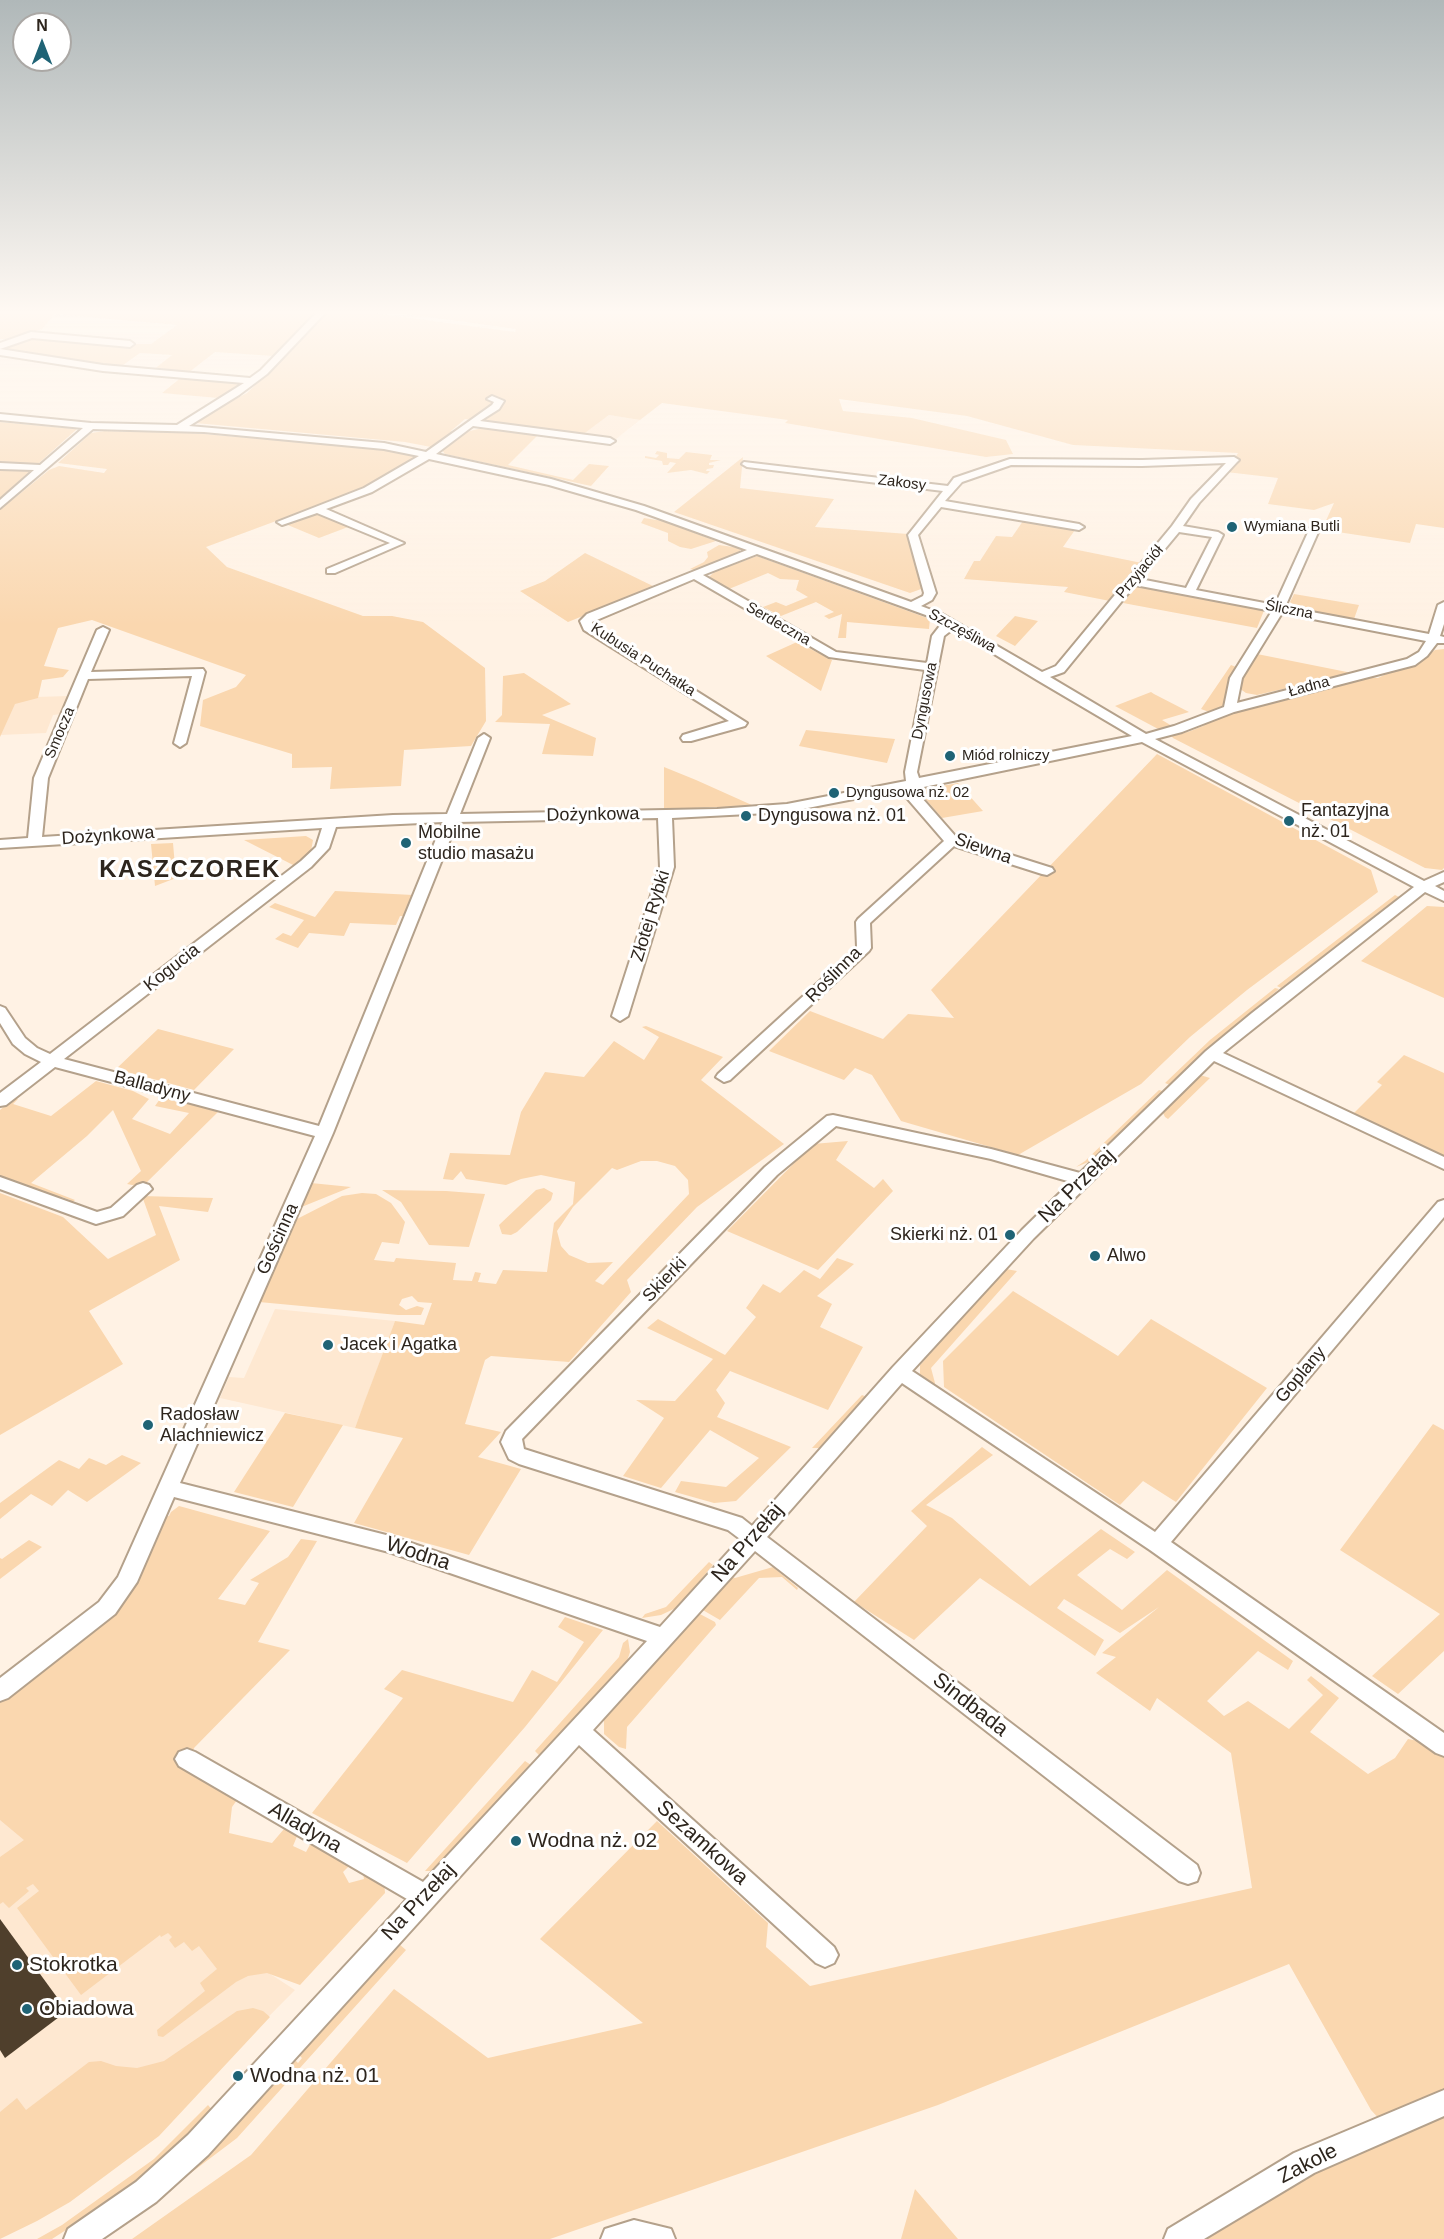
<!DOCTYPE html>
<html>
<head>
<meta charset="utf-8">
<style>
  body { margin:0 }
  #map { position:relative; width:1444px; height:2239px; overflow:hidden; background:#fff2e4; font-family:Helvetica,sans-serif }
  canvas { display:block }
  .north { position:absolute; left:12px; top:12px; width:60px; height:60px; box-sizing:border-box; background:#fff; border:2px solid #aba8a5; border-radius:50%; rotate:0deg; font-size:16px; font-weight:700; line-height:24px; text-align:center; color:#2d251d }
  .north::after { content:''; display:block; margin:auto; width:21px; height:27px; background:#1f6375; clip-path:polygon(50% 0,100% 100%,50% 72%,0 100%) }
</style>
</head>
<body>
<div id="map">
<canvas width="1444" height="2239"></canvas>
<div class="north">N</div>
</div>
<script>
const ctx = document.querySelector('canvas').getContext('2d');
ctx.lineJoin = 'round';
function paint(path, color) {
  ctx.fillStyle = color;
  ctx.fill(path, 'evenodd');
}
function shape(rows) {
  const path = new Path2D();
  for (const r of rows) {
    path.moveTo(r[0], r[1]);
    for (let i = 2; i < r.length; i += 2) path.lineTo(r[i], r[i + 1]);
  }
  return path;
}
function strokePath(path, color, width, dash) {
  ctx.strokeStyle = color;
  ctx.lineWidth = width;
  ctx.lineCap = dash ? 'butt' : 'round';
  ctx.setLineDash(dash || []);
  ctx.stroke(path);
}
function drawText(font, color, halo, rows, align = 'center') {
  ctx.font = font + ' Helvetica,sans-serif';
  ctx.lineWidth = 6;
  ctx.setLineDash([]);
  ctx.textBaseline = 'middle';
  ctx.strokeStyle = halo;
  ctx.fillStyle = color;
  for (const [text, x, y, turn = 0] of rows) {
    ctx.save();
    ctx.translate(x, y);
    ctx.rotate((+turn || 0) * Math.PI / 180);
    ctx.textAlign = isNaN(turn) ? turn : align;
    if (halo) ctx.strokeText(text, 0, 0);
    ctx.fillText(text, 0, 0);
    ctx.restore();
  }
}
const built = shape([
  [609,415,640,420,616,439,581,436],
  [70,696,62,714,53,715,46,733,0,735,0,698],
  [275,1309,395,1321,355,1428,220,1398,229,1377,244,1378],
  [0,1799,295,1990,143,2143,0,2231]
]);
const green = shape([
  [0,311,34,312,316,311,273,356,215,352,188,373,153,370,172,355,140,353,119,368,1,351,6,346,29,336,115,344,151,344,177,325,55,314,42,329,10,340,0,339],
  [327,311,358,311,515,332,516,329,385,311,1444,311,1444,528,1416,524,1410,543,1331,531,1323,527,1334,503,1314,510,1268,504,1278,478,1226,472,1238,453,1073,445,967,416,839,399,843,411,912,418,1006,440,1013,454,986,457,785,423,788,420,662,403,640,420,609,415,581,436,465,419,451,431,456,432,436,448,405,442,195,423,195,420,247,393,281,360,291,345],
  [183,376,244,382,218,398,162,393],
  [0,422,77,429,0,498],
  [481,426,540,433,508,465,573,480,589,464,609,466,591,486,445,454,441,449,462,433,478,429],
  [104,431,180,432,374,448,418,456,365,488,206,547,227,567,363,616,392,616,423,622,485,668,486,721,471,746,404,750,401,786,330,789,332,767,292,768,292,754,200,726,203,700,236,687,246,675,92,620,58,628,44,666,69,670,63,677,42,680,38,698,15,704,0,737,0,510,49,470,59,466,104,473,107,469,58,463,91,433],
  [657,451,667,453,667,458,679,459,686,452,712,455,710,460,721,460,709,463,709,465,714,465,713,468,707,469,706,471,710,471,707,474,691,470,667,473,676,463,670,462,668,465,663,465,662,461,645,458,645,456,656,458,659,455,655,454],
  [743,457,740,488,834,499,815,527,908,534,924,588,910,593,674,512],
  [310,514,317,514,348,527,319,538,283,523],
  [644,518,663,521,716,541,691,549,680,547,668,541,668,533,641,523],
  [1023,521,1075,530,1063,547,1142,563,1110,601,1064,592,1068,587,964,579,974,561,980,561,996,536,1012,537],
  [719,545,740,548,740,554,694,570,690,569,704,562,708,557,707,552],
  [585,553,655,587,568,622,520,591,545,581],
  [757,556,930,619,929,629,847,622,846,638,838,638,842,614,829,619,824,616,834,612,816,602,781,616,763,607,776,602,786,606,808,597,796,590,799,580,780,579,768,573,729,589,709,577,714,572],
  [1138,584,1265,608,1257,628,1123,603],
  [1294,594,1359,605,1354,619,1299,609,1290,602],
  [1015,616,1038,621,1015,646,996,636],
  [797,642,832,660,821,691,766,656],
  [1444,649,1444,868,1442,870,1425,868,1173,738,1170,734,1188,732,1203,726,1213,719,1266,702,1363,677,1378,678,1386,674,1386,671,1417,663,1435,650],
  [1257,654,1352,673,1257,695,1246,693,1236,686],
  [1231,665,1236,667,1224,705,1209,712,1201,709],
  [524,673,571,704,542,715,596,738,593,756,542,754,550,724,495,722,502,715,503,676],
  [1151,692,1154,694,1189,712,1162,720,1172,726,1160,730,1115,706],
  [806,730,895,739,887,763,799,746],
  [1157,754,1371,870,1378,892,1247,990,1190,1037,1141,1084,1018,1155,901,1121,872,1075,855,1068,844,1080,769,1051,810,1011,883,1039,908,1014,954,1018,931,990],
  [664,767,696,780,754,806,664,809],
  [958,783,983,811,942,818,921,794,925,789],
  [306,836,313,840,311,851,297,867,244,840],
  [173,843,176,878,155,886,151,844],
  [335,891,413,895,404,916,400,916,396,925,350,923,344,936,309,933,298,948,275,939,283,933,291,936,304,920,269,907,275,903,315,917],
  [1395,895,1399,897,1281,988,1277,986],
  [1427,906,1444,907,1444,998,1361,961],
  [1275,988,1279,989,1214,1043,1170,1085,1165,1083,1210,1040],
  [646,1026,723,1057,701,1080,784,1144,697,1207,627,1280,631,1292,569,1362,491,1356,485,1360,465,1424,501,1432,478,1457,521,1469,469,1555,354,1523,403,1438,355,1428,364,1403,395,1321,424,1325,432,1303,418,1302,412,1296,402,1299,399,1305,406,1310,417,1306,424,1308,421,1315,398,1315,259,1302,295,1220,342,1196,362,1193,376,1194,391,1203,405,1222,399,1244,382,1242,374,1260,394,1262,396,1258,456,1263,453,1280,472,1281,475,1272,481,1273,478,1282,496,1284,503,1270,547,1272,554,1223,573,1204,575,1182,541,1175,521,1179,506,1185,466,1179,461,1171,453,1180,443,1179,450,1153,510,1155,521,1112,545,1072,584,1077,614,1041,644,1060,659,1037,642,1027],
  [641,1161,657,1161,675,1166,688,1180,689,1194,603,1285,595,1281,613,1262,588,1263,569,1255,561,1246,557,1231,573,1207,612,1168,617,1170],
  [158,1029,234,1049,194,1090,116,1069],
  [1404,1055,1444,1073,1444,1156,1354,1113,1382,1085,1377,1082],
  [1200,1075,1210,1078,1168,1119,1165,1117,1163,1113],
  [96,1081,133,1091,149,1099,132,1119,170,1134,189,1113,155,1106,162,1096,219,1111,142,1187,127,1184,141,1171,113,1110,87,1136,31,1183,75,1200,71,1203,70,1200,62,1197,57,1198,0,1177,0,1110,14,1098,18,1099,13,1104,51,1116],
  [1159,1090,1163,1091,1091,1161,1076,1167,1085,1161],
  [848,1141,836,1160,874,1188,883,1179,893,1191,818,1270,727,1231,813,1144],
  [311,1183,351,1187,299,1208],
  [544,1188,553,1193,551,1200,517,1232,511,1235,502,1234,499,1225,536,1190],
  [382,1190,446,1191,485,1194,469,1247,429,1245,401,1202],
  [0,1193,63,1217,108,1259,156,1235,142,1196,213,1198,208,1212,159,1206,180,1260,89,1311,123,1364,0,1435],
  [837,1258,854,1264,817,1296,832,1304,820,1327,863,1347,828,1410,730,1371,716,1390,725,1403,717,1417,791,1447,736,1501,714,1503,675,1492,681,1481,726,1487,759,1458,710,1430,661,1488,623,1476,664,1418,636,1400,675,1401,713,1359,647,1328,658,1319,725,1355,756,1317,746,1308,763,1284,780,1293,804,1270,820,1279],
  [1006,1269,1017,1271,931,1368,935,1383,933,1386,920,1378,920,1365],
  [1013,1291,1118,1356,1151,1319,1267,1388,1176,1502,1143,1481,1120,1505,944,1387,943,1361],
  [862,1395,867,1397,820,1448,812,1448],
  [285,1413,343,1425,293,1507,234,1492],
  [1433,1424,1444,1430,1444,1651,1398,1694,1372,1676,1440,1614,1340,1550],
  [982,1447,993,1455,926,1505,952,1518,1030,1586,1101,1529,1135,1552,1127,1559,1110,1549,1077,1575,1122,1610,1167,1570,1293,1661,1288,1670,1258,1651,1207,1701,1224,1716,1248,1701,1289,1729,1323,1695,1307,1680,1311,1676,1339,1698,1310,1732,1368,1774,1395,1758,1408,1739,1444,1746,1444,2239,1206,2239,1223,2226,1347,2156,1394,2135,1371,2110,1289,1964,938,2105,550,2239,132,2239,251,2155,394,1989,488,2058,643,2023,540,1939,657,1821,768,1923,766,1947,810,1986,1252,1888,1231,1753,1157,1698,1150,1711,1096,1673,1116,1657,1102,1653,1159,1607,1120,1633,1064,1599,1057,1608,1104,1640,1095,1656,980,1578,914,1640,854,1602,927,1526,911,1511],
  [122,1455,141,1463,87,1502,68,1490,52,1506,31,1494,0,1519,0,1503,59,1460,79,1469,89,1458,106,1465],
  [179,1506,270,1531,218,1599,245,1605,259,1583,250,1580,288,1557,301,1539,317,1541,258,1642,290,1650,194,1748,192,1754,226,1792,237,1800,232,1807,229,1833,272,1843,284,1829,298,1834,293,1846,306,1852,312,1841,353,1862,343,1872,349,1883,364,1879,361,1864,384,1880,385,1893,300,1985,267,1973,248,1976,236,1982,163,2037,158,2036,157,2030,205,1991,200,1983,217,1969,199,1946,192,1951,184,1942,175,1948,169,1940,172,1937,168,1933,161,1937,160,1935,81,1995,17,1908,39,1891,33,1884,26,1888,29,1891,9,1908,3,1902,0,1904,0,1857,24,1840,0,1820,0,1701,47,1666,121,1602,162,1517,169,1516,171,1512],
  [29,1540,42,1547,0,1579,0,1558,2,1559],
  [709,1562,713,1565,678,1607,661,1615,642,1618,645,1614,666,1607],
  [773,1567,798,1588,797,1590,782,1577,759,1578,720,1620,701,1609,731,1576,735,1578],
  [698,1613,715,1622,716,1625,627,1727,626,1749,619,1747,604,1734,604,1719],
  [565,1617,603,1630,525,1727,407,1863,312,1813,403,1698,384,1689,402,1670,513,1702,532,1670,557,1682,584,1642,558,1627],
  [628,1639,630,1652,627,1661,540,1756,535,1751,619,1657,623,1643],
  [525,1761,531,1765,433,1871,425,1871],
  [399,1944,406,1950,237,2138,159,2197,227,2133,295,2060,298,2063,302,2058,299,2055],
  [253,2008,263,2011,270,2017,159,2136,70,2202,37,2221,0,2239,0,2112,17,2098,26,2110,89,2062,101,2061,116,2066,137,2068,164,2061,237,2011],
  [208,2105,213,2111,136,2182,97,2210,52,2239,37,2239,62,2225,154,2159],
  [915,2189,958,2239,901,2239]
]);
const building = shape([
  [0,1919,67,2011,5,2058,0,2050]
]);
const street = shape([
  [318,311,327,311,267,374,239,395,189,426,384,443,426,452,492,405,494,402,487,399,492,396,504,401,499,409,480,421,610,438,615,441,610,444,473,426,436,454,551,479,644,506,911,602,923,596,924,593,908,535,943,491,747,467,742,464,744,462,948,486,954,478,1010,459,1142,460,1234,457,1239,460,1237,462,1199,503,1183,526,1218,532,1223,535,1196,590,1275,605,1310,528,1315,525,1320,528,1285,607,1429,634,1438,605,1444,602,1444,624,1440,636,1444,637,1444,643,1437,643,1427,656,1415,665,1234,712,1182,732,1155,739,1424,881,1444,872,1444,882,1435,886,1444,891,1444,901,1425,892,1223,1053,1444,1157,1444,1169,1214,1061,1034,1238,912,1371,1155,1532,1438,1202,1444,1200,1444,1217,1171,1542,1444,1733,1444,1756,1436,1753,1150,1550,902,1383,767,1537,1197,1865,1200,1873,1197,1881,1188,1884,1179,1881,755,1551,593,1730,834,1947,838,1955,834,1963,825,1967,816,1963,579,1745,208,2155,156,2202,102,2239,64,2239,68,2229,136,2182,188,2135,407,1899,179,1766,175,1759,179,1752,187,1749,195,1752,423,1882,647,1641,389,1552,174,1497,137,1582,115,1614,8,1698,0,1701,0,1678,99,1602,118,1577,315,1136,55,1067,6,1105,0,1106,0,1093,41,1062,25,1054,13,1044,0,1023,0,1006,5,1008,25,1038,37,1048,50,1054,301,861,316,847,322,828,0,848,0,840,28,838,34,778,97,630,103,627,109,630,91,672,203,669,205,672,186,743,180,747,174,743,192,676,88,679,48,778,42,837,393,815,447,814,478,738,484,734,490,738,460,814,717,809,787,804,906,781,905,772,925,670,829,657,694,579,592,622,593,626,747,723,745,726,691,741,683,741,681,738,683,735,729,721,584,630,580,621,587,614,747,550,636,510,549,485,429,459,372,492,326,509,404,543,335,573,327,573,327,569,390,543,317,513,282,525,277,522,364,488,419,456,384,449,204,432,93,429,0,508,0,500,34,470,0,469,0,463,40,465,83,428,0,420,0,414,91,423,177,425,244,383,103,371,0,355,0,349,103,365,250,378,261,370,318,311],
  [1226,463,1191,499,1172,526,1056,666,1042,672,942,614,921,606,932,600,936,593,918,535,941,507,1079,530,1084,527,1079,524,945,501,962,482,1011,465,1142,466,1226,463],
  [1179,532,1212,537,1186,588,1140,579,1179,532],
  [757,554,934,618,944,625,939,627,932,636,927,663,836,652,703,575,757,554],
  [1135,585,1272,611,1230,678,1224,707,1174,726,1146,734,1050,677,1064,672,1135,585],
  [1282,613,1426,641,1419,652,1407,659,1237,703,1242,678,1282,613],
  [953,629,1037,680,1132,736,919,778,917,772,944,636,953,629],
  [1142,742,1414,887,1252,1013,1206,1051,1080,1173,991,1149,833,1115,827,1116,765,1167,506,1431,501,1442,509,1459,519,1464,728,1530,740,1539,660,1627,390,1536,180,1483,333,1133,457,822,658,818,660,867,612,1016,620,1021,628,1016,674,867,672,818,787,812,900,790,944,841,858,919,856,922,857,947,718,1074,716,1077,724,1082,730,1080,869,951,871,948,870,923,954,846,1042,874,1047,875,1054,871,1052,868,957,838,914,789,1142,742],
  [443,822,319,1126,64,1059,311,867,329,848,336,827,443,822],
  [836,1126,991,1159,1071,1182,1022,1230,893,1367,752,1526,742,1518,524,1449,522,1439,777,1175,836,1126],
  [31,332,130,341,134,344,130,347,32,338,0,349,0,343,31,332],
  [0,1177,97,1212,111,1208,137,1185,143,1183,149,1185,152,1189,123,1216,96,1224,0,1189,0,1177],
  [1444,2090,1444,2116,1314,2173,1204,2239,1164,2239,1168,2229,1294,2153,1444,2090],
  [634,2220,671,2229,675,2239,601,2239,605,2229,634,2220]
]);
const markers = [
  [1232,527,6,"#1f6375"],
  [950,756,6,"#1f6375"],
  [834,793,6,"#1f6375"],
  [746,816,6,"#1f6375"],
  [1289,821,6,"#1f6375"],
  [406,843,6,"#1f6375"],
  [1010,1235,6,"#1f6375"],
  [1095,1256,6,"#1f6375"],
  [328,1345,6,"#1f6375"],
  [148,1425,6,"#1f6375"],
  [516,1841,6,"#1f6375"],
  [17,1965,6,"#1f6375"],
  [27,2009,6,"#1f6375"],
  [238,2076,6,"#1f6375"]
];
const farStreetnames = [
  ["Zakosy",902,483,7],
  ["Przyjaciół",1140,572,-50],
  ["Śliczna",1289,610,11],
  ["Serdeczna",778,624,30],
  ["Szczęśliwa",962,631,29],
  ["Kubusia Puchatka",643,660,33],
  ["Ładna",1309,687,-15],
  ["Dyngusowa",925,701,-79],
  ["Smocza",60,733,-67]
];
const farPoinames = [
  ["Wymiana Butli",1244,527],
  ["Miód rolniczy",962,756],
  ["Dyngusowa nż. 02",846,793]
];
const poiNames = [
  ["Fantazyjna",1301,811],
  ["nż. 01",1301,832],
  ["Dyngusowa nż. 01",758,816],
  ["Mobilne",418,833],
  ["studio masażu",418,854],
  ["Skierki nż. 01",998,1235,"right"],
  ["Alwo",1107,1256],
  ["Jacek i Agatka",340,1345],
  ["Radosław",160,1415],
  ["Alachniewicz",160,1436]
];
const streetNames = [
  ["Dożynkowa",593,815,-1],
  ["Dożynkowa",108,836,-4],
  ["Siewna",983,849,20],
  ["Złotej Rybki",651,916,-73],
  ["Kogucia",172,968,-38],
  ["Roślinna",834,975,-45],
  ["Balladyny",152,1087,15],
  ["Gościnna",278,1239,-66],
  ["Skierki",665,1280,-46],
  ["Goplany",1301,1375,-50]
];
const nearStreetnames = [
  ["Na Przełaj",1077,1186,-44],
  ["Na Przełaj",748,1543,-49],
  ["Wodna",418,1554,18],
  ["Sindbada",970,1705,38],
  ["Alladyna",305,1828,30],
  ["Sezamkowa",702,1843,42],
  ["Na Przełaj",419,1902,-47],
  ["Zakole",1308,2164,-27]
];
const nearPoinames = [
  ["Wodna nż. 02",528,1841],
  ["Stokrotka",29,1965],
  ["Obiadowa",39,2009],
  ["Wodna nż. 01",250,2076]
];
const districtNames = [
  ["KASZCZOREK",190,870]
];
paint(built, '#fee8d1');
paint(green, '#fad7af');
paint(building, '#4f3f2c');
strokePath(street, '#b4a18b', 4);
paint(street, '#fff');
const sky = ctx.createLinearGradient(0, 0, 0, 625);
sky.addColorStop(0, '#b0b8b9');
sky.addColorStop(0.5, '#fff9f3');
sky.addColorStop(1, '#fff9f300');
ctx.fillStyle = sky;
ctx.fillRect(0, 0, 1444, 625);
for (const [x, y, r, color] of markers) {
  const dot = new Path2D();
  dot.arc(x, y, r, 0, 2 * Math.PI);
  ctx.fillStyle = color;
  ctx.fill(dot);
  strokePath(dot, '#fff', 2);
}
drawText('15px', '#2d251d', '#fff', farStreetnames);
drawText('15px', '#2d251d', '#fff', farPoinames, 'left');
drawText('18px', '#2d251d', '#fff', poiNames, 'left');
drawText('18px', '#2d251d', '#fff', streetNames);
drawText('21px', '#2d251d', '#fff', nearStreetnames);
drawText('21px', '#2d251d', '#fff', nearPoinames, 'left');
ctx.letterSpacing = '1.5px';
drawText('bold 24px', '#2d251d', '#fff', districtNames);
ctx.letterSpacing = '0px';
</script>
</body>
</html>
